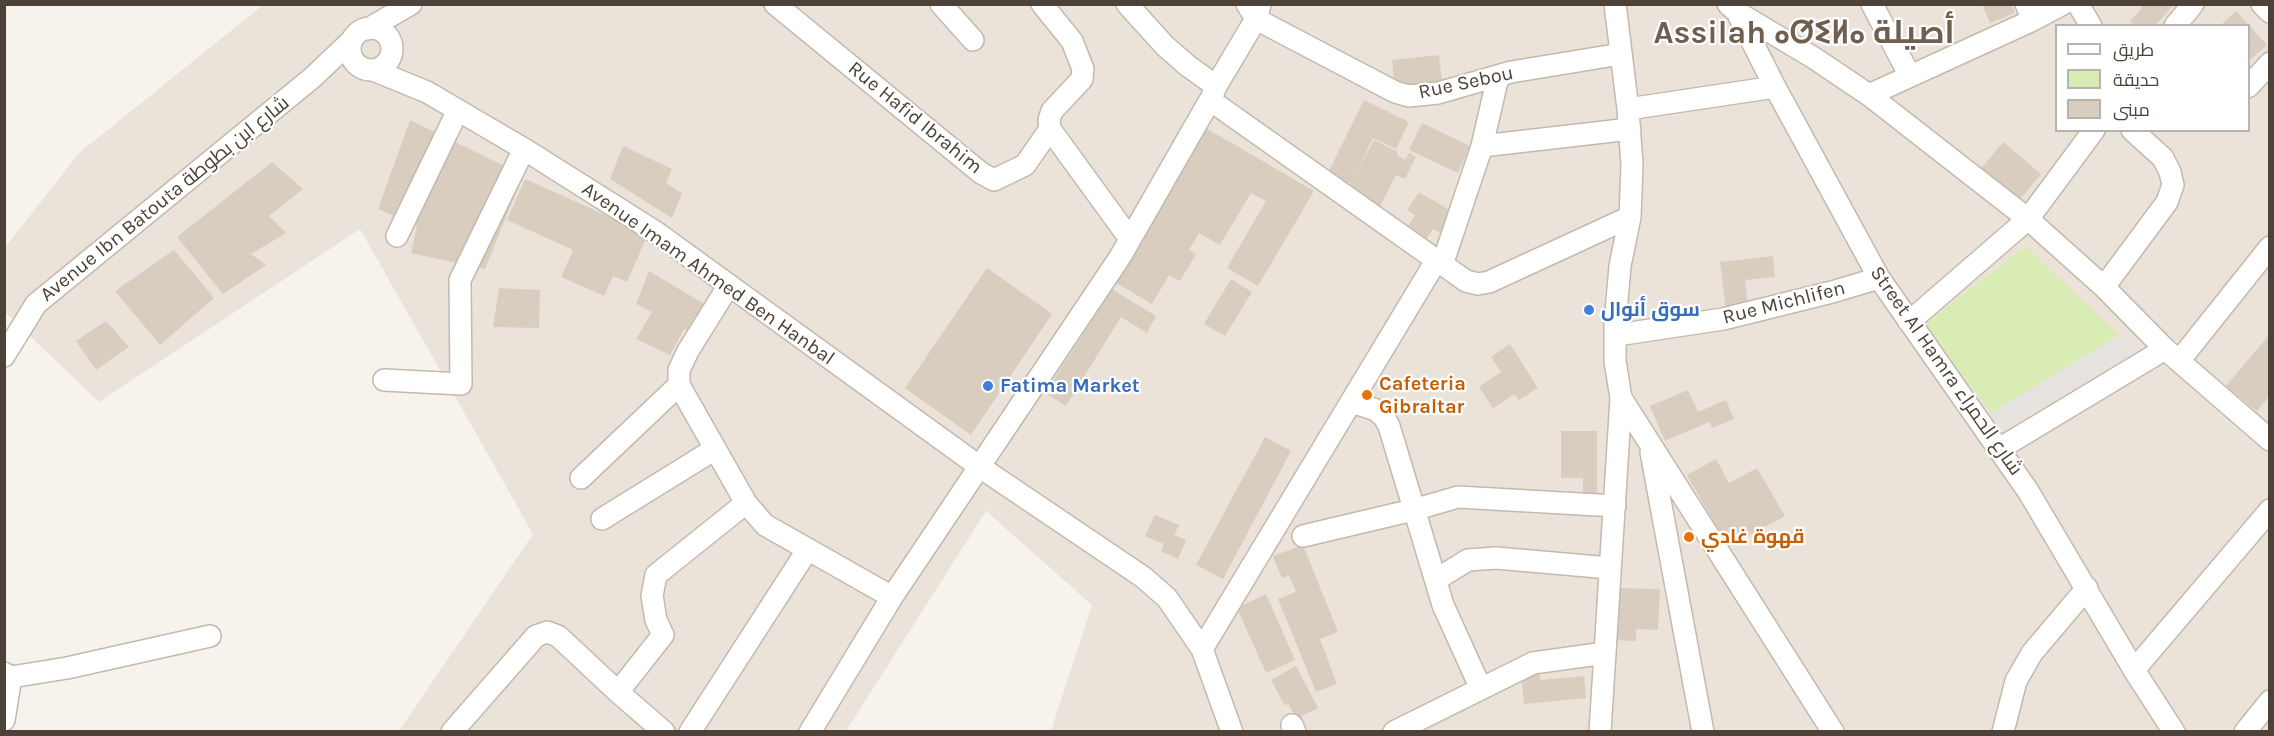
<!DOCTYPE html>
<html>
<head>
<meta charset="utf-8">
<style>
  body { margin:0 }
  #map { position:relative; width:2274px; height:736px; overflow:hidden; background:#f6f2ec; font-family:Karla,Cairo,sans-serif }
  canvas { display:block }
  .frame { position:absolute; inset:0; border:6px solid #4c4238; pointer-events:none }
  .legend { position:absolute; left:2055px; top:24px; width:195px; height:108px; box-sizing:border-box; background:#fff; border:2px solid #b7b3af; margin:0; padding:8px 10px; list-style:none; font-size:18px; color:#4c4238 }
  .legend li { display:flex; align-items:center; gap:12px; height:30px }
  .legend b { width:30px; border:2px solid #b7b3af }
</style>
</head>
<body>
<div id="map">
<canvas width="2274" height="736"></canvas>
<div class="frame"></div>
<ul class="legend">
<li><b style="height:8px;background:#fff"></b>طريق</li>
<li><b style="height:16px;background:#d8ecb3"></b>حديقة</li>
<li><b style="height:16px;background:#d9cdc0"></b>مبنى</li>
</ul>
</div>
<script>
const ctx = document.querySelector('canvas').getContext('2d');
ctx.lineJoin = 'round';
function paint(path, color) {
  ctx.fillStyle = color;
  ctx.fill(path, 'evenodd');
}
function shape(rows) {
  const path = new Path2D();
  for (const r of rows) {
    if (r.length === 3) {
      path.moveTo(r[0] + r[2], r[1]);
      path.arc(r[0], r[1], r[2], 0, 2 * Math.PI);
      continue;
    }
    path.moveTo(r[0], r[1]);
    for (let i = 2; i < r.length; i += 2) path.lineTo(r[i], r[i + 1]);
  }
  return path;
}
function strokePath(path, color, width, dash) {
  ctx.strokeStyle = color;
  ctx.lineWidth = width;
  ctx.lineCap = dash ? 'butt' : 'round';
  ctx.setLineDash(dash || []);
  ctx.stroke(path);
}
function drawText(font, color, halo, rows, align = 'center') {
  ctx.font = font + ' Karla,Cairo,"Noto Sans Tifinagh",sans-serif';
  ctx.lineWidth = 4.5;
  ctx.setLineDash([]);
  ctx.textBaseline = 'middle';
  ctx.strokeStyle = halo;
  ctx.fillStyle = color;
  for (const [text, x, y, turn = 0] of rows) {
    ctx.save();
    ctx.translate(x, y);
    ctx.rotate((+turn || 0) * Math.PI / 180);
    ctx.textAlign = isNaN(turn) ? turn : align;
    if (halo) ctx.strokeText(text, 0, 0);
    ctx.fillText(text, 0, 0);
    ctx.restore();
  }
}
const residential = shape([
  [263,5,2269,5,2269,731,1051,731,1092,605,986,511,846,731,399,731,533,534,360,229,99,402,5,312,4,249,79,153],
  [2056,26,2248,26,2248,130,2056,130]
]);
const green = shape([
  [2026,246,2119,335,1991,413,1925,324]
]);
const parking = shape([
  [2119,335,2133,352,2001,429,1991,413]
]);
const building = shape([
  [1982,4,2011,4,2015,13,1990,23],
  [2139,4,2174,4,2155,26,2135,26,2130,21,2142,8],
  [2236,11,2267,45,2248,62,2248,26,2220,26],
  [1439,55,1442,82,1395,88,1392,60],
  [1364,100,1409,122,1396,149,1373,138,1356,173,1374,140,1398,152,1397,155,1405,160,1409,153,1416,157,1405,179,1396,175,1380,206,1348,190,1351,184,1328,173],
  [410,120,523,175,485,269,411,253,417,226,378,209],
  [1422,123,1470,146,1458,173,1409,150],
  [1206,128,1314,191,1258,286,1227,268,1266,201,1251,193,1220,245,1199,233,1189,250,1196,254,1180,281,1169,275,1152,304,1116,283],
  [2003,142,2041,174,2017,203,1979,171],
  [623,146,672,169,666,183,682,193,672,218,610,179],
  [272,162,303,189,269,216,286,233,251,254,266,265,223,294,177,237],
  [525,179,648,234,627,282,613,276,604,296,561,277,573,250,507,220],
  [1419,192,1453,212,1440,233,1433,229,1425,241,1406,230,1415,215,1407,210],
  [174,250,214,298,160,345,115,291],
  [1773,256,1775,277,1745,280,1748,307,1726,310,1720,262],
  [987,268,1052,314,971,435,905,388],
  [649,271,711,308,696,334,684,329,670,355,636,339,652,312,636,304],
  [1231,279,1252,292,1225,336,1204,324],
  [499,288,540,290,539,328,493,327],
  [1112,289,1156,316,1147,333,1121,317,1066,406,1045,393],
  [106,321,129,347,96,370,76,341],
  [2270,334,2270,395,2257,411,2226,386],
  [1510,344,1538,388,1519,400,1515,394,1493,408,1479,387,1501,372,1491,357],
  [1688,390,1698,412,1726,400,1734,419,1712,428,1709,422,1665,441,1650,406],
  [1561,431,1597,431,1597,500,1583,500,1583,478,1561,478],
  [1265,437,1291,451,1223,579,1196,565],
  [1716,459,1729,483,1757,468,1785,516,1728,547,1687,475],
  [1155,515,1179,525,1174,535,1186,540,1178,559,1161,551,1164,544,1145,536],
  [1303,545,1338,632,1320,639,1337,684,1316,692,1278,599,1296,592,1289,575,1282,578,1273,556],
  [1619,588,1660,589,1658,630,1636,629,1636,641,1613,640,1614,612,1619,612],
  [1266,594,1295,660,1266,673,1237,608],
  [1296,666,1318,708,1296,719,1288,703,1285,706,1271,680],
  [1539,668,1540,680,1584,676,1586,698,1524,704,1521,670]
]);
const minor = shape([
  [775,4,981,173,994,180,1025,165,1050,129],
  [941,4,973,40],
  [1042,4,1072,41,1083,69,1082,79,1052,111,1049,120,1050,129,1130,239],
  [1127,4,1165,46,1188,66,1216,86],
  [1247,4,1256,19,1395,92,1409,96,1438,93,1511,72,1621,54],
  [1615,4,1628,109,1632,165,1630,217,1620,266,1615,323,1615,361,1621,398,1833,732],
  [1728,4,1737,12,1775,87,1879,278,2028,491,2134,670,2174,732],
  [1872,4,1910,76],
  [2078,4,2091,26],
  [2262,4,2270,12],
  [1737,12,1814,58,1869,95,2028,219,2104,287,2165,349,2270,440],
  [2033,20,2063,4],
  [2175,26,2193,4],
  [371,49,21],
  [368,29,411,4],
  [373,70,427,92,524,149,657,233,980,467,1143,577,1167,598,1202,649,1232,732],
  [2248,87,2270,63],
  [1869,95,2033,20,2026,4],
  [1211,99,1216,86,1256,19,1260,5],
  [1628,109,1775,87],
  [1482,146,1630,129],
  [397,236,458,110],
  [1442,265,1482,146,1497,81,1501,76],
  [729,285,688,351,679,370,679,385,746,503,765,525,892,597],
  [2104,287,2167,202,2173,185,2170,172,2163,158,2132,130],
  [1909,322,2028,219,2094,130],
  [1617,335,1723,319,1832,292,1879,278],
  [4,356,36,304,312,78,351,41],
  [2179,361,2270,247],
  [384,380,461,384,460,280,524,149],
  [1352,402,1376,410,1384,417,1389,426,1443,605,1481,689],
  [1999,449,2165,349],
  [1651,452,1703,732],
  [581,478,679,385],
  [602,519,715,449],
  [1303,536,1413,510,1458,497,1615,506],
  [1437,579,1468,560,1496,558,1610,568],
  [1202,649,1436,261],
  [2134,670,2270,510],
  [4,673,11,677,67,668,210,636],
  [618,692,663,635,656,620,652,596,656,575,746,503],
  [4,720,11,677],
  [1292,725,1295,732],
  [452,732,536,636,547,632,558,636,618,692,664,732],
  [690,732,808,549],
  [810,732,892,597,1120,257,1210,100,1466,281,1478,284,1489,282,1630,217],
  [1394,732,1533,663,1605,653],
  [1600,732,1621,398],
  [2003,732,2016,681,2032,653,2087,588],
  [2245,732,2270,701]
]);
const markers = [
  [1589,310,6,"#3f7fe0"],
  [988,386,6,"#3f7fe0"],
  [1367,395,6,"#e8710a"],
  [1689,537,6,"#e8710a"]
];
const streetNames = [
  ["Rue Sebou",1466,83,-12],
  ["Rue Hafid Ibrahim",915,118,39],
  ["Avenue Ibn Batouta شارع ابن بطوطة",165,199,-39],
  ["Avenue Imam Ahmed Ben Hanbal",708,274,35],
  ["Rue Michlifen",1784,303,-14],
  ["Street Al Hamra شارع الحمراء",1946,371,55]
];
const shopNames = [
  ["سوق أنوال",1601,310],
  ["Fatima Market",1000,386]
];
const foodNames = [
  ["Cafeteria",1379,384],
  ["Gibraltar",1379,407],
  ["قهوة غادي",1701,537]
];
const townNames = [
  ["Assilah ⴰⵚⵉⵍⴰ أصيلة",1804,34]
];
paint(residential, '#ebe3d9');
paint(green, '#d8ecb3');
paint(parking, '#e5e2e0');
paint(building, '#d9cdc0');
strokePath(minor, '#c3b9ad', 24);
strokePath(minor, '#fff', 21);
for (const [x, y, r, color] of markers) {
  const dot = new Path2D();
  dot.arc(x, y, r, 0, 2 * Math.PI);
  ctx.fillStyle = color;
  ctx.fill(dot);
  strokePath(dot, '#fff', 2);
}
drawText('20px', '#4c4238', '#fff', streetNames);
drawText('bold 20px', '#366cbe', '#fff', shopNames, 'left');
drawText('bold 20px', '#c56008', '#fff', foodNames, 'left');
drawText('bold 32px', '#6f5f4f', '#fff', townNames);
</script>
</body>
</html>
